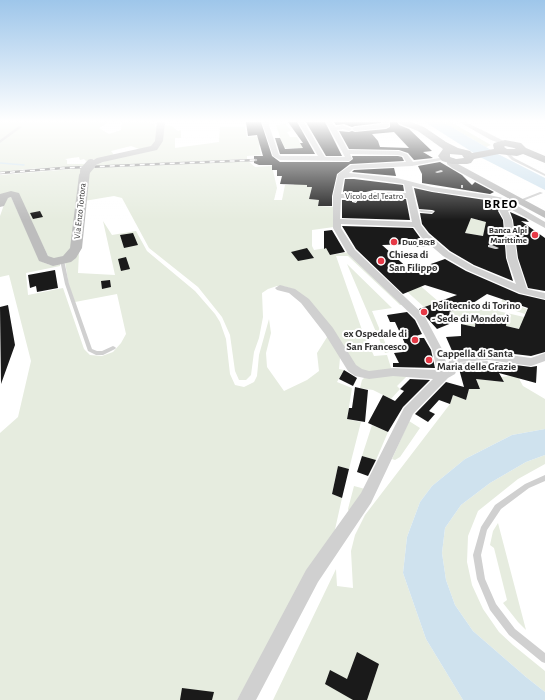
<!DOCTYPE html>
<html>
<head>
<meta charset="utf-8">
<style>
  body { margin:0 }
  canvas { display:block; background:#fff }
</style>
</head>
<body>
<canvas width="545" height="700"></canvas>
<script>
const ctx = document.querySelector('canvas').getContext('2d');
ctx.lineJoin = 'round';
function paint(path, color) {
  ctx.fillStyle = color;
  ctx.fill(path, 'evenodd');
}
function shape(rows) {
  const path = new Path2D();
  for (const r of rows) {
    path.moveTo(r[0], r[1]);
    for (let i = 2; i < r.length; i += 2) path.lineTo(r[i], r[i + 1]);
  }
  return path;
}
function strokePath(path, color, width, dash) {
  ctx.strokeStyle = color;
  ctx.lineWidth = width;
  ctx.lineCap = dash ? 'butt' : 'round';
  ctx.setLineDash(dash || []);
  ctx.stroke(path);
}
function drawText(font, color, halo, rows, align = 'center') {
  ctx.font = font + ' "Alegreya Sans",sans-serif';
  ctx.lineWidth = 4;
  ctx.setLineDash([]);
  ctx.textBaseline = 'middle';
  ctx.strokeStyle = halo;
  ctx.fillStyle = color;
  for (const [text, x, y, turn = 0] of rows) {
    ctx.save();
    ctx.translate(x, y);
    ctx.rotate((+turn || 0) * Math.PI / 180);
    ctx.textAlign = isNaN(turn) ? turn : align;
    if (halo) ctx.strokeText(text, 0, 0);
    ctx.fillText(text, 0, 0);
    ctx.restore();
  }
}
const green = shape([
  [0,122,110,122,99,128,109,134,121,130,122,122,148,122,155,125,155,127,158,127,155,143,151,147,142,150,131,146,111,151,114,155,86,161,84,159,80,160,79,157,65,159,67,160,67,164,89,164,87,166,27,169,0,172],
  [443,122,451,122,491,145,486,147],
  [286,124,291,131,287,132,290,137,297,137,303,148,284,148,276,125],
  [163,125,172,126,178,131,181,130,181,138,175,138,175,148,219,142,220,127,245,127,247,137,264,136,259,147,261,155,247,156,247,159,93,166,111,159,147,152,156,149],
  [248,161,255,167,272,166,277,188,274,200,282,200,285,185,294,185,296,179,309,178,307,187,312,187,309,199,319,200,318,206,335,207,334,227,312,230,312,246,314,250,326,248,331,255,349,252,403,305,400,305,348,256,336,256,362,330,374,356,387,355,392,371,360,372,293,289,283,286,277,286,268,289,262,293,263,317,259,338,254,352,251,375,246,380,239,380,235,371,230,335,222,317,198,287,149,248,122,198,114,196,84,201,90,168],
  [85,168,70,253,57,259,49,258,18,195,0,196,0,175],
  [11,197,40,261,50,265,60,264,60,266,26,273,28,295,63,288,84,349,90,355,102,356,113,352,121,343,126,334,117,294,75,302,69,286,65,262,79,252,78,273,115,275,103,221,112,235,136,231,147,251,195,291,215,314,220,322,226,339,230,374,235,385,244,387,254,382,257,376,259,355,269,319,271,333,266,353,267,367,284,391,307,380,319,371,317,353,329,334,345,358,340,358,339,369,344,370,337,382,352,388,347,419,361,422,349,469,338,466,332,494,342,498,334,534,237,700,0,700,0,433,18,417,31,361,9,275,0,277,0,216,6,199],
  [470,218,487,222,483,236,465,233],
  [347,264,392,308,372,311,389,352,385,353],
  [409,276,439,302,424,307,402,287],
  [502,299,527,309,525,314,501,306],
  [475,301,498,309,498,311,524,317,538,333,506,326,507,318,498,317,498,322,476,317,475,327,461,324,461,321,450,312],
  [409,374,397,386,400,389,391,399,373,390,360,388,362,380,364,378],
  [517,375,523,386,545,399,545,429,512,435,465,459,432,486,420,502,407,537,403,573,426,639,463,700,273,700,336,569,337,586,353,588,351,551,355,535,365,515,450,404,453,395,466,400,469,389,480,389,476,379,504,382,501,377],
  [409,421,420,428,400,457,395,460,392,459],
  [372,425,388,432,376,460,362,456],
  [545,455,545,464,518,479,478,511,468,536,467,562,472,585,483,609,499,632,513,645,545,671,545,692,526,677,473,631,455,605,446,580,442,553,445,528,461,505,490,483,526,462],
  [354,486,365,489,349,513,348,509],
  [498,523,526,630,518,622,503,603,507,600,494,548,490,545,493,531]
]);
const water = shape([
  [425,122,443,122,498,154,545,178,545,190,480,157],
  [545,429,545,455,526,462,490,483,461,505,445,528,442,553,446,580,455,605,473,631,526,677,545,692,545,700,463,700,426,639,403,573,407,537,420,502,432,486,465,459,512,435]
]);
const stream = shape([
  [0,163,24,165]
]);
const building = shape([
  [246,122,261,122,272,156,280,162,349,162,353,159,352,156,398,156,402,157,404,161,350,164,337,174,332,196,332,206,318,206,319,200,309,199,312,187,307,187,307,185,280,184,282,176,277,176,277,170,272,170,272,165,259,165,254,163,254,156,263,156,257,135,248,136],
  [288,122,297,122,315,154,280,154,275,138,280,138,285,149,303,148,300,143,303,143],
  [306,122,325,122,342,156,326,156],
  [334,122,381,122,381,123,355,126,352,127,344,124,336,125],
  [390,122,397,122,399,125,409,129,432,151,423,152,433,158,414,160,408,153,399,150,349,149,339,131,349,132,352,131,355,132,386,129,390,127],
  [394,132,409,148,380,147,378,141,372,134],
  [440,162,462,175,472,185,475,182,494,192,490,194,422,183,422,174,418,166],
  [394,168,396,176,352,172,354,170],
  [345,179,354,179,403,185,404,191,374,190,366,192,343,192],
  [414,188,432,192,492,201,499,209,498,211,503,220,506,258,513,281,474,265,450,251,429,233,422,224,420,213,432,214,435,211,432,210,419,209],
  [471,218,486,222,483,236,465,233],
  [374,198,406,199,410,220,342,218,342,200,352,200,352,202,356,203,358,200],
  [40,211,43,217,33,219,30,213],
  [510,212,526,219,529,222,521,221,545,238,545,291,528,288,518,258,513,220],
  [342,226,413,228,421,239,429,246,417,247,415,245,410,244,382,245,411,271,445,259,466,271,519,294,545,300,545,352,531,356,489,351,453,353,446,337,461,336,461,324,475,327,476,317,498,322,498,316,507,318,506,326,519,329,528,308,487,294,473,303,449,312,459,320,437,329,419,309,457,295,425,285,403,294,356,249],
  [332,230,345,252,330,255,326,248,324,249,324,231],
  [133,233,138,245,124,248,120,235],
  [307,248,314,258,298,261,291,252],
  [126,257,130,269,121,271,118,259],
  [55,270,58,288,37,292,36,286,30,288,28,275],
  [110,280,111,287,102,289,101,281],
  [8,305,15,345,1,384,0,307],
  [407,312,415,320,422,334,410,338,424,338,431,350,435,368,393,367,393,363,399,363,394,353,403,352,402,349,407,348,395,322,390,322,387,315],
  [492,362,531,367,537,366,536,383,499,373,504,382,476,379,480,389,469,389,466,400,453,395,450,404,439,400,429,411,435,414,428,422,415,414,446,382,464,387,459,369,494,366],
  [344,370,357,378,353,386,339,379],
  [410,379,430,380,403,407,388,432,368,423,383,395,395,401,404,391,400,389],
  [355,387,368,390,365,422,347,419,349,408,352,408],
  [362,456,376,460,368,476,357,472],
  [338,466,349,469,342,498,332,494],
  [357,652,379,664,367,700,353,700,325,684,330,670,347,679],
  [182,688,214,692,212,700,180,700]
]);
const lane = shape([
  [19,126,22,127,0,143,0,140,19,126],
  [505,151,507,151,514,158,545,174,545,176,512,160,505,153,505,151],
  [441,170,443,171,442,172,437,173,435,172,441,170],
  [461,185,463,185,463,188,461,188,461,185],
  [540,192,543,193,520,202,517,201,540,192],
  [354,195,357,196,356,202,353,201,354,195],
  [420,210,432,211,434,212,432,213,421,212,419,211,420,210],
  [488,245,492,245,499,248,497,249,495,249,488,247,488,245],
  [60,259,64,259,64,260,69,284,92,349,97,351,102,351,113,346,115,347,116,348,115,349,103,355,96,355,88,351,65,284,60,260,60,259],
  [487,361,490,363,487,365,453,367,451,366,450,365,451,364,453,363,487,361],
  [545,475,545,481,529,488,501,509,487,530,481,555,485,579,496,604,515,629,545,653,545,663,542,662,509,635,490,610,477,579,473,555,481,527,495,505,525,484,545,475]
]);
const street = shape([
  [262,122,268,122,279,155,281,156,318,156,298,122,304,122,325,157,345,157,326,122,332,122,335,127,343,125,352,129,355,127,383,124,382,122,388,122,389,126,386,128,355,131,352,129,349,131,343,129,337,130,348,150,399,151,407,154,413,162,447,157,447,159,412,166,353,169,349,173,397,178,432,187,489,195,503,198,504,200,500,202,488,199,432,191,412,186,421,225,428,234,449,252,473,266,516,284,507,258,504,220,499,210,506,206,504,204,505,202,511,202,545,222,545,228,512,210,508,211,512,220,517,258,527,289,545,293,545,299,520,293,467,270,443,256,422,238,414,227,341,224,341,228,355,250,424,315,442,349,447,365,453,355,489,352,531,358,545,353,545,361,531,366,489,360,460,362,455,374,448,378,413,414,371,503,318,582,256,700,237,700,306,570,361,493,404,408,433,379,393,376,369,379,355,376,348,371,325,334,301,303,289,293,277,290,275,288,280,285,295,289,309,299,333,328,356,365,362,369,369,371,393,368,437,370,432,349,416,319,348,254,333,228,333,196,338,174,351,165,406,162,403,156,398,155,350,154,352,159,349,161,280,160,273,156,262,122],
  [354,177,404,184,406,193,374,192,366,194,341,194,344,178,354,177],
  [374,196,407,198,412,222,340,219,341,198,366,198,374,196],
  [459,122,466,122,508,143,505,145,491,140,459,122]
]);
const secondary = shape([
  [157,122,165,122,163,141,157,150,103,162,91,167,86,164,97,158,151,146,155,141,157,122],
  [452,158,455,159,458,164,545,211,545,218,452,168,447,164,447,161,452,158],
  [85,168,90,171,82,248,76,258,71,262,53,266,39,261,11,197,8,198,4,206,0,207,0,194,11,191,19,193,48,256,54,258,63,256,70,248,79,175,82,169,85,168]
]);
const primary = shape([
  [398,122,411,122,424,127,446,142,458,148,470,151,472,153,494,149,493,145,494,143,505,140,521,143,526,148,545,156,545,163,523,154,517,156,499,154,474,159,471,163,467,164,452,164,442,161,438,156,443,149,418,131,400,124,398,122],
  [505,146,514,148,516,149,507,149,504,147,505,146],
  [450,154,462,155,464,158,456,159,450,157,450,154]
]);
const rail = shape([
  [0,173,63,168,256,160]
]);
const secondaryBridge = shape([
  [85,171,91,164]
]);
const markers = [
  [535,235,4,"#e63946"],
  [394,242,4,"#e63946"],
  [381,261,4,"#e63946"],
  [424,312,4,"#e63946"],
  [415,340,4,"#e63946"],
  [429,360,4,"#e63946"]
];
const farStreetnames = [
  ["Vicolo del Teatro",374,196],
  ["Via Enzo Tortora",80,211,-84]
];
const farPoinames = [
  ["Banca Alpi",527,230],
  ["Marittime",527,240],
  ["Duo B&B",402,242,"left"]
];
const poiNames = [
  ["Chiesa di",389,255],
  ["San Filippo",389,268],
  ["Politecnico di Torino",432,306],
  ["- Sede di Mondovì",432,319],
  ["ex Ospedale di",407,334,"right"],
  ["San Francesco",407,347,"right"],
  ["Cappella di Santa",437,354],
  ["Maria delle Grazie",437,367]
];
const farDistrictnames = [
  ["BREO",501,204]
];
paint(green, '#e6ecdf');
paint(water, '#cfe2ee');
strokePath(stream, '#cfe2ee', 1.5);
paint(building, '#1a1a1a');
paint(lane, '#d0d0d0');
paint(street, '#d0d0d0');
paint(secondary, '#bdbdbd');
paint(primary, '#ababab');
strokePath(rail, '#888', 2.5);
strokePath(rail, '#fff', 1.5, [5]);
strokePath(secondaryBridge, '#bdbdbd', 10);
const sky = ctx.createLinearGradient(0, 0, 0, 220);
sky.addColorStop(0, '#9ec6ea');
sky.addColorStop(0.55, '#fff');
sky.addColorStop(1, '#ffffff00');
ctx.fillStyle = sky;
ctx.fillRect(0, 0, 545, 220);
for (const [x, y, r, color] of markers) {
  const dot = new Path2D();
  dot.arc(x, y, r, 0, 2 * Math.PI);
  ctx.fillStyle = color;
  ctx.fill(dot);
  strokePath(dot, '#fff', 1.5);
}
drawText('9px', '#333', '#fff', farStreetnames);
drawText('bold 9px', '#333', '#fff', farPoinames, 'right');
drawText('bold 11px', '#333', '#fff', poiNames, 'left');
ctx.letterSpacing = '1px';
drawText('bold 13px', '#000', '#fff', farDistrictnames);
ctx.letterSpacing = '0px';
</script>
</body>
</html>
